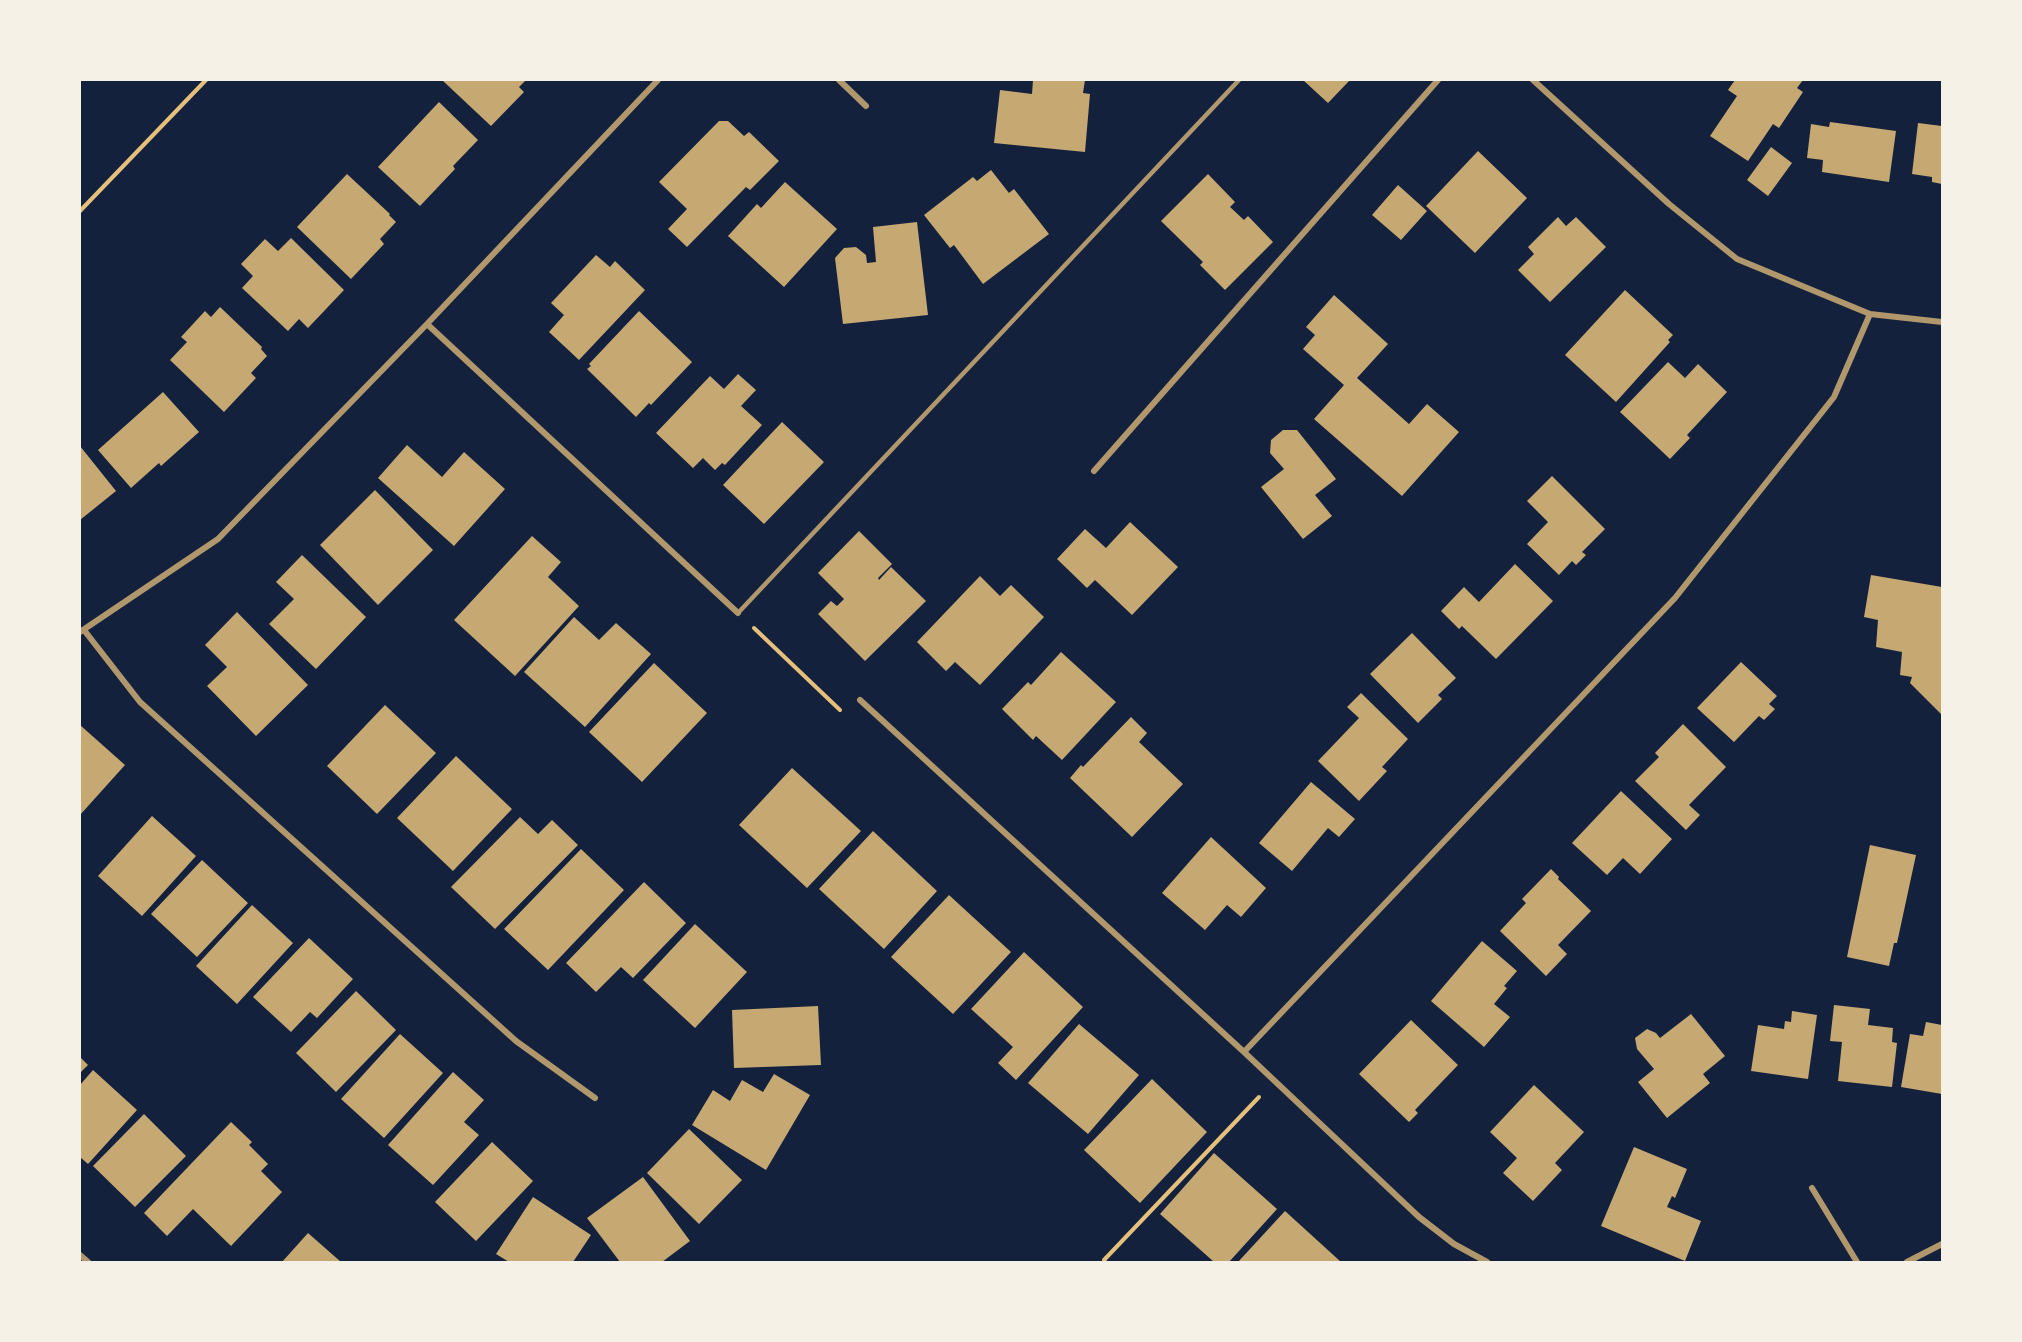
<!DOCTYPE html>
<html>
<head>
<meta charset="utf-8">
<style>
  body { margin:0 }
  #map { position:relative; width:2022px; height:1342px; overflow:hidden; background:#14213d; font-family:"Roboto Condensed",sans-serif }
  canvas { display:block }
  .frame { position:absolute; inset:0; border:81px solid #f6f1e7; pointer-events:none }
</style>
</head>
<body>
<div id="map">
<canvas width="2022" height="1342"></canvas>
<div class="frame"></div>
</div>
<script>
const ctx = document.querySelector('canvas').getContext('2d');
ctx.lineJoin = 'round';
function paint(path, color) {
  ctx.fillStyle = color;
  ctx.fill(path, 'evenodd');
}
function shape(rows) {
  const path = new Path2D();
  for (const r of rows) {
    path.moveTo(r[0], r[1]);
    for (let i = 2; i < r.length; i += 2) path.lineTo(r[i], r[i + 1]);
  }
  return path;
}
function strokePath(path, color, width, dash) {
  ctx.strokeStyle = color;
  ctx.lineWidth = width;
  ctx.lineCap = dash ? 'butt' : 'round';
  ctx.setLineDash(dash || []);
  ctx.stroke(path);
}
const building = shape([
  [442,80,526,80,519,87,524,92,491,126],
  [1033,80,1085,80,1083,93,1090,94,1085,152,994,143,1000,90,1032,94],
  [1303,80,1350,80,1328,103],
  [1735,80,1803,80,1797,88,1803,92,1779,128,1773,124,1748,161,1710,136,1737,96,1728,90],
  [439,102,478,140,453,166,455,169,420,206,378,167],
  [719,121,728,121,744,136,749,132,779,161,750,190,746,187,687,247,668,229,687,209,659,182],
  [1830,122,1896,131,1889,182,1822,172,1823,160,1807,158,1811,124,1829,127],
  [1918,123,1942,126,1942,184,1932,182,1932,177,1912,174],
  [1771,147,1792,163,1768,196,1747,180],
  [1478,151,1527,198,1475,253,1426,206],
  [991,170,1009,193,1014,189,1049,234,983,284,954,245,950,248,924,215,973,177,977,181],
  [347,174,390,214,389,215,396,222,380,239,384,244,351,279,297,227],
  [1208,174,1235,202,1230,207,1244,220,1248,216,1273,242,1225,290,1200,265,1203,262,1161,221],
  [785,182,837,229,784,287,728,236,757,204,761,208],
  [1398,185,1427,211,1401,240,1372,215],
  [1558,217,1566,226,1576,217,1606,247,1550,302,1518,270,1534,254,1528,247],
  [917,222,928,315,843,324,835,258,844,248,856,247,866,255,867,263,876,262,873,227],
  [291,238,344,290,308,328,299,319,288,331,242,288,253,276,241,264,265,239,278,251],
  [596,255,610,267,615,261,645,290,579,360,549,332,564,315,551,303],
  [1625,290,1673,335,1668,340,1670,342,1616,402,1565,355],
  [1334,295,1388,344,1357,378,1409,424,1427,404,1459,432,1402,496,1314,419,1344,385,1303,349,1315,335,1306,327],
  [220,307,262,347,261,349,267,356,251,373,256,378,224,412,170,360,187,342,181,337,205,311,211,317],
  [639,311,692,362,651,405,649,403,636,417,587,369,591,366,589,364],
  [1668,362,1685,378,1698,364,1727,392,1687,435,1690,438,1670,459,1620,412],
  [738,374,756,390,741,406,762,425,725,465,722,463,715,470,703,458,693,468,656,433,710,376,724,389],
  [163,392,199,432,161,466,159,463,131,488,98,450],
  [782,422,824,462,764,524,723,485],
  [1283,430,1297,430,1336,479,1315,495,1332,516,1303,539,1261,487,1284,469,1270,453,1271,440],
  [407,445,442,477,464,452,505,489,454,546,378,478],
  [80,446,116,491,80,520],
  [1552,476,1605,529,1582,552,1586,555,1576,565,1572,561,1559,575,1527,544,1548,522,1527,501],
  [375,490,433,550,378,605,320,545],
  [1130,522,1178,567,1132,615,1095,580,1087,588,1057,559,1085,529,1106,548],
  [859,531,892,564,878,578,879,580,891,567,926,601,865,661,818,614,831,601,837,606,844,599,818,573],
  [532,536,561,562,548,577,579,606,515,676,454,620],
  [302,555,366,617,316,669,269,624,294,599,276,582],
  [1515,564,1553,601,1496,659,1462,626,1459,629,1441,611,1464,587,1479,602],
  [1871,575,1942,587,1942,715,1910,683,1912,677,1900,675,1902,652,1876,647,1878,620,1864,617],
  [980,576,1000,596,1011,585,1044,617,980,685,955,662,946,671,917,642],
  [237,612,308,685,256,736,207,686,227,667,205,645],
  [574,617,599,640,616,623,651,654,585,727,524,672],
  [1412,633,1456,678,1438,695,1442,699,1418,723,1370,674],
  [1061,652,1116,702,1062,760,1036,736,1033,740,1002,709,1028,682,1031,685],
  [1741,662,1777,696,1769,704,1775,709,1764,720,1759,716,1734,742,1697,708],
  [654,663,707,713,642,782,589,732],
  [1361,693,1408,739,1382,767,1387,771,1359,801,1318,761,1359,718,1347,707],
  [385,705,436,753,377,814,327,766],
  [1131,717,1147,733,1139,742,1183,784,1132,837,1070,778,1081,765,1083,767],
  [1683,724,1726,767,1689,805,1700,815,1686,830,1635,781,1659,757,1655,753],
  [80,725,125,765,80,815],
  [456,756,512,809,453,871,397,818],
  [792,768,861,831,807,888,739,825],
  [1311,782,1355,819,1339,837,1328,828,1292,871,1259,843],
  [1621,791,1672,839,1640,874,1623,858,1607,875,1572,843],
  [152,816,196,856,142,916,98,876],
  [520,817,538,834,552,820,578,845,495,929,451,887],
  [873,831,937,891,884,949,819,889],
  [1211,837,1266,888,1241,917,1227,905,1205,930,1162,893],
  [1870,845,1916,855,1897,943,1894,943,1889,966,1847,957],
  [581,849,624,890,548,970,504,929],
  [202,860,248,903,197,957,151,914],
  [1551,869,1559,877,1558,879,1591,911,1558,945,1567,954,1546,976,1500,931,1526,903,1522,899],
  [644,882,686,923,633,978,621,967,596,992,566,963],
  [949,895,1011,952,953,1014,891,957],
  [252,905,293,943,237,1004,196,966],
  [695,924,747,972,695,1028,643,980],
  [309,938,353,979,317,1018,310,1012,291,1032,253,997],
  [1482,941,1517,971,1504,986,1507,988,1494,1004,1510,1017,1484,1047,1431,1001],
  [1024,952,1083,1007,1016,1080,998,1063,1013,1047,971,1009],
  [356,991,396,1030,336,1092,296,1053],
  [1834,1005,1870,1009,1868,1025,1893,1028,1892,1042,1897,1043,1892,1087,1838,1081,1842,1042,1830,1041],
  [818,1006,821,1065,734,1068,732,1010],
  [1792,1011,1817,1015,1808,1079,1751,1071,1758,1025,1784,1029,1785,1021,1791,1022],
  [1691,1014,1725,1056,1703,1074,1710,1083,1667,1118,1638,1082,1654,1069,1637,1049,1635,1038,1647,1029,1656,1033,1660,1038],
  [1411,1020,1458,1065,1415,1110,1418,1113,1409,1122,1359,1074],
  [1926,1022,1942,1025,1942,1094,1901,1087,1910,1034,1923,1036],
  [1079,1024,1139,1075,1088,1134,1028,1083],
  [400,1034,443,1073,384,1138,341,1099],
  [80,1057,88,1065,80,1073],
  [93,1070,137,1110,88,1164,80,1157,80,1085],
  [453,1072,484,1100,464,1122,479,1135,433,1185,388,1145],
  [774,1074,810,1095,766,1170,692,1125,713,1090,730,1101,742,1080,763,1092],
  [1152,1079,1207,1132,1140,1203,1084,1150],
  [1534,1085,1584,1132,1555,1163,1562,1170,1533,1201,1503,1173,1517,1158,1490,1132],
  [144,1114,186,1156,135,1207,93,1166],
  [231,1122,252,1142,249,1145,268,1164,261,1171,282,1192,231,1246,193,1209,167,1236,144,1213],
  [689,1129,742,1180,699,1224,647,1173],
  [492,1142,533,1181,476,1241,435,1202],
  [1634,1147,1687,1169,1675,1198,1672,1196,1667,1207,1701,1221,1685,1261,1601,1226],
  [1214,1153,1277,1209,1229,1262,1214,1262,1160,1214],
  [643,1177,690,1241,662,1262,620,1262,587,1218],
  [533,1197,591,1235,573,1262,509,1262,496,1254],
  [1285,1211,1341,1262,1238,1262],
  [308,1233,341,1262,282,1262]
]);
const path = shape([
  [80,211,206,80],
  [754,628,840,710],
  [1105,1262,1104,1260,1259,1097]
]);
const service = shape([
  [738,613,1239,80]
]);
const minor = shape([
  [839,80,866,106],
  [1533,80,1669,204,1737,259,1870,314,1942,322],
  [427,324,738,613],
  [1094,471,1438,80],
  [84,630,140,702,516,1041,595,1098],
  [80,632,218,539,427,324,658,80],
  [860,700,1244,1052,1419,1217,1454,1244,1487,1262],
  [1244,1052,1675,598,1834,397,1870,314],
  [1812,1188,1857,1262],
  [80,1255,88,1262],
  [1907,1262,1942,1244]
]);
paint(building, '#c6a872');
strokePath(path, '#e5c07b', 4);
strokePath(service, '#b1986c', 4.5);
strokePath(minor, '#b1986c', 6);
</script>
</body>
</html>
